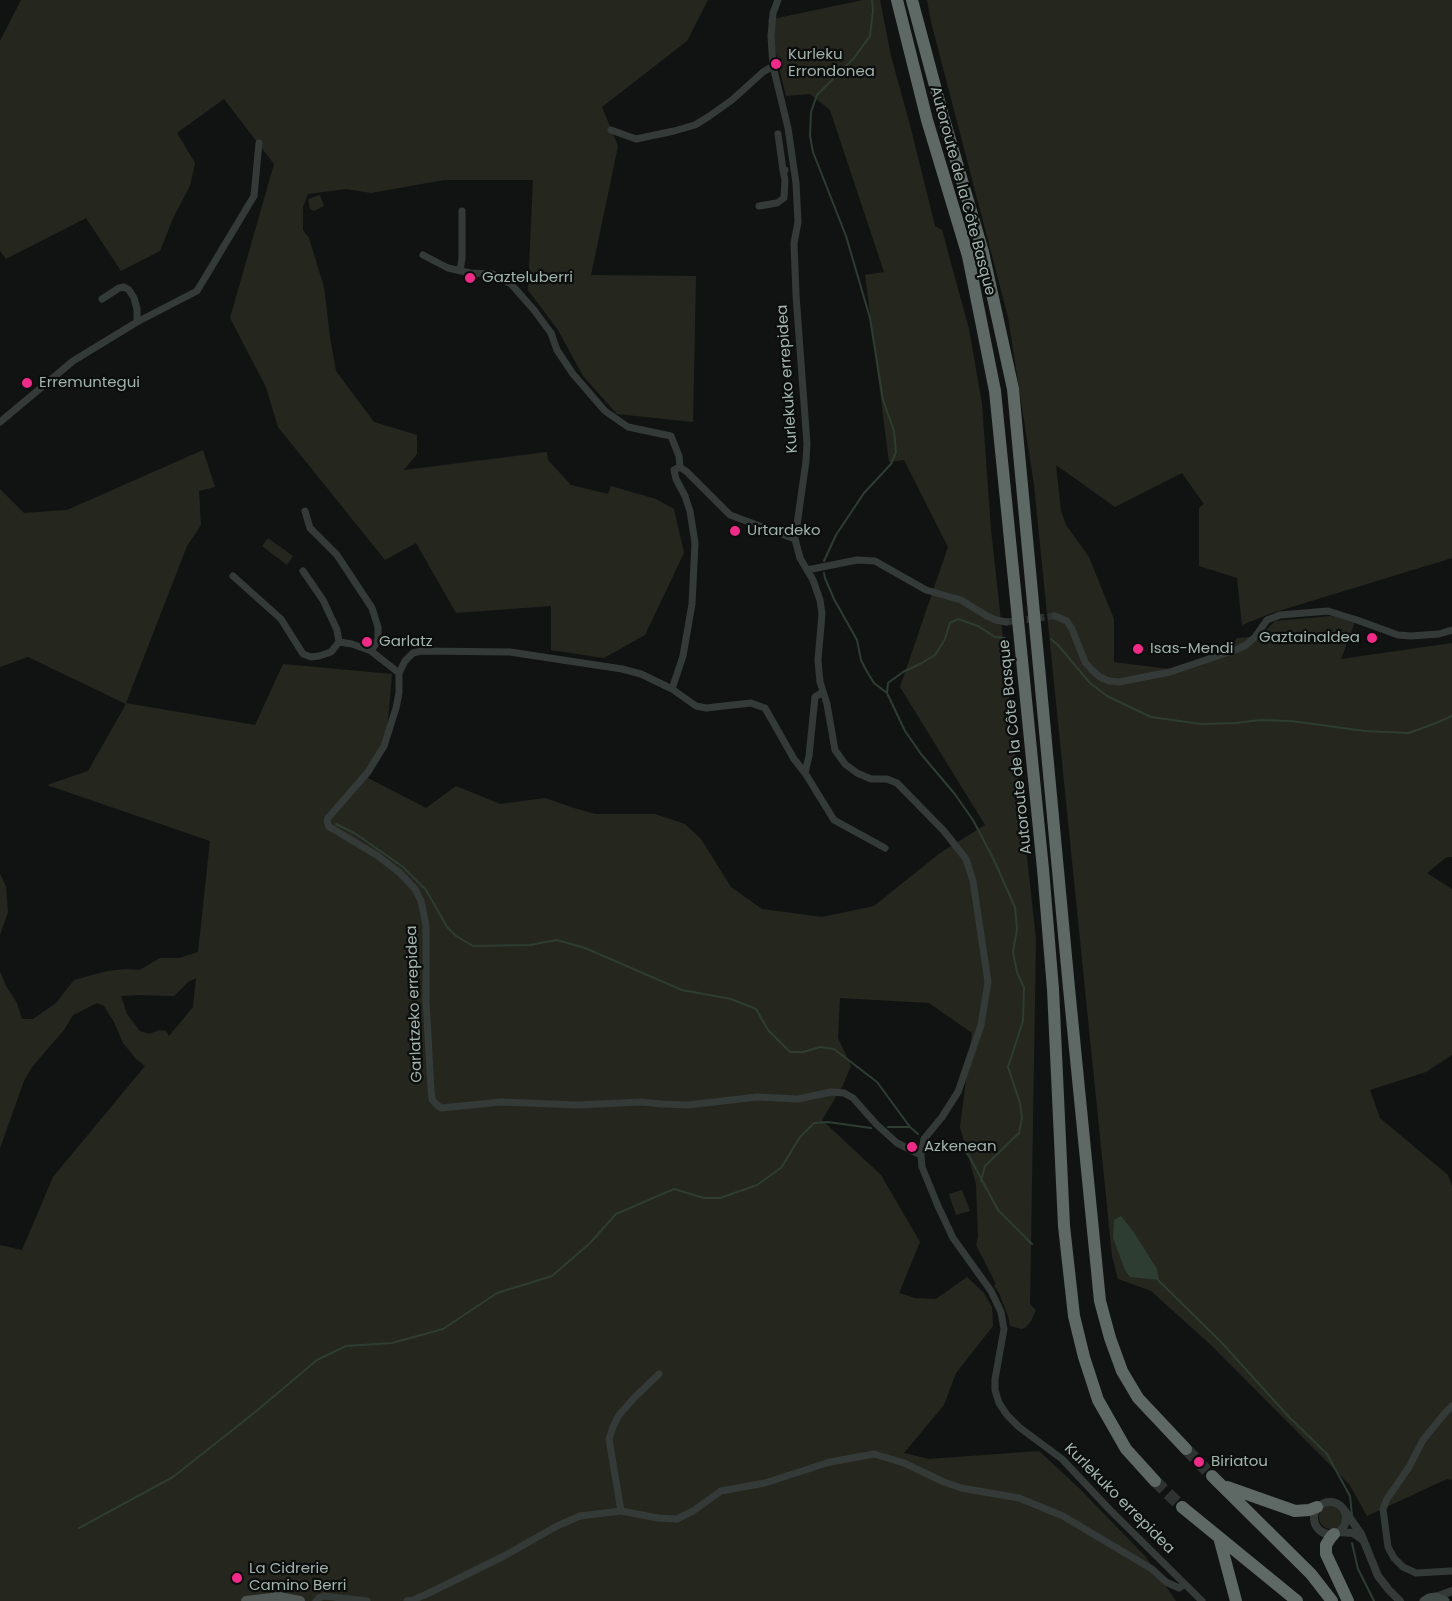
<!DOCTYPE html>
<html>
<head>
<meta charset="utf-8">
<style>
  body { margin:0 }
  canvas { display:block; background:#111313 }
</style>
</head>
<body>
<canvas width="1452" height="1601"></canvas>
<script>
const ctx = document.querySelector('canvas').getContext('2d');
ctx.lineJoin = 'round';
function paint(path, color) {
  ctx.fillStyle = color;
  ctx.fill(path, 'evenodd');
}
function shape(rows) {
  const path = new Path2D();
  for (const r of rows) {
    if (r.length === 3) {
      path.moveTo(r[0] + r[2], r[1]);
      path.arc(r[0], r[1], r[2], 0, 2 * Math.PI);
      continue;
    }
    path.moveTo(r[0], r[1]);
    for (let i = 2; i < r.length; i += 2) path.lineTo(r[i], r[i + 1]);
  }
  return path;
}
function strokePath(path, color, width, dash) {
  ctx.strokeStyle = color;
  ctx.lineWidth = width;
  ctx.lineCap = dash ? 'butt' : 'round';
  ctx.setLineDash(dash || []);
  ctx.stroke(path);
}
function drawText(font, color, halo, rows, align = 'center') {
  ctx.font = font + ' Poppins,sans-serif';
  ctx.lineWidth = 4.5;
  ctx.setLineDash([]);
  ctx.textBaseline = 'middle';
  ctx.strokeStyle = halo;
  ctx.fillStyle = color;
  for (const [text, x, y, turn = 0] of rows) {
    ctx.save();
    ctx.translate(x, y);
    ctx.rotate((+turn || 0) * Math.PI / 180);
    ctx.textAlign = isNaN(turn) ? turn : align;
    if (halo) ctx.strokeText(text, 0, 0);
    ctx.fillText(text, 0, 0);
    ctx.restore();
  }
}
const green = shape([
  [21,0,708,0,687,41,602,107,618,146,591,275,696,276,693,422,617,414,583,376,558,330,528,290,533,180,444,180,371,193,346,189,308,194,303,207,303,230,309,238,324,287,330,337,336,371,374,422,417,435,417,454,404,470,547,452,548,460,571,485,608,494,611,486,656,499,674,509,684,553,645,635,604,658,551,650,551,606,456,613,416,543,385,560,278,427,266,387,230,318,274,164,224,99,177,133,195,163,190,186,173,218,160,251,121,271,86,218,6,259,0,251,0,41],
  [863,0,880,0,891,56,911,129,935,226,942,230,969,329,982,404,991,530,1036,939,1030,1304,1036,1310,1031,1321,1026,1327,1022,1329,1010,1326,1008,1316,999,1293,994,1286,996,1284,976,1245,978,1237,976,1184,960,1127,972,1033,929,1003,840,998,838,1038,851,1066,843,1085,822,1120,881,1175,920,1242,899,1293,915,1298,936,1299,967,1277,984,1293,992,1307,993,1326,956,1373,944,1405,904,1453,929,1459,1039,1451,1080,1489,1145,1556,1176,1601,0,1601,0,1245,22,1250,53,1177,145,1066,136,1059,123,1043,114,1022,104,1006,97,1003,73,1015,64,1030,32,1067,24,1081,0,1148,0,971,6,986,17,1003,22,1019,33,1019,56,1003,74,980,107,971,126,969,140,970,160,958,179,958,198,952,210,841,47,785,88,771,126,704,28,657,0,667,0,489,24,513,67,510,203,450,215,487,199,491,201,525,187,546,126,703,255,725,283,664,392,674,387,731,366,777,426,808,456,786,500,804,545,798,574,808,595,814,655,814,685,824,701,839,731,887,762,909,822,917,874,906,940,853,985,825,900,687,948,547,904,460,889,462,865,275,884,272,830,110,810,94,786,96,768,20],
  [196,978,193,1007,169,1036,166,1031,159,1030,149,1034,140,1031,127,1014,121,996,138,995,174,996,188,982],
  [927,0,1452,0,1452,558,1272,613,1242,625,1237,578,1199,566,1199,508,1204,504,1182,473,1115,507,1056,465,1061,511,1066,525,1089,557,1114,619,1114,662,1169,669,1227,650,1237,638,1260,636,1275,621,1332,616,1355,622,1341,659,1452,643,1452,857,1447,857,1427,873,1452,889,1452,1055,1426,1072,1370,1090,1380,1118,1448,1175,1452,1186,1452,1480,1447,1479,1367,1516,1349,1484,1212,1346,1151,1291,1118,1279,1112,1256,1034,485,1008,317,931,22],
  [320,195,324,206,314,211,310,209,308,199],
  [268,538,293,556,287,565,262,546],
  [0,874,6,886,8,912,0,935],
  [962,1190,970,1211,956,1215,949,1194],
  [1331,1517,12]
]);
const water = shape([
  [1121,1216,1133,1231,1157,1269,1159,1280,1130,1277,1125,1270,1113,1238,1114,1220]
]);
const stream = shape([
  [824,561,836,535,864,493,891,464,896,452,894,431,883,400,870,318,846,236,813,152,810,136,811,112,817,95,854,58,870,36,873,11,872,0],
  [824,573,825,578,834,599,857,640,861,660,866,670,874,683,887,693],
  [1051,639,1058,645,1090,683,1107,696,1151,717,1201,724,1236,723,1260,720,1291,721,1365,731,1409,733,1436,723,1452,716],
  [336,824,356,834,403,867,426,890,447,927,456,936,473,946,530,945,557,940,585,948,682,990,731,999,756,1009,768,1030,790,1052,803,1052,820,1047,834,1049,877,1082,910,1127],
  [888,1127,910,1127,918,1134],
  [930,1146,934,1149,942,1149,960,1145,969,1156,998,1210,1032,1244],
  [981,1181,985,1166,1019,1133,1022,1118,1020,1103,1008,1067,1023,1021,1024,988,1017,972,1013,952,1017,929,1015,907,993,858,973,820,954,793,921,754,905,731,887,693,888,683,903,672,920,664,935,655,945,639,950,623,958,619,978,626,995,637,1005,638],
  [1158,1280,1222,1343,1289,1417,1327,1454,1350,1496,1352,1515],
  [79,1528,173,1477,254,1413,317,1360,346,1346,392,1343,443,1329,497,1293,552,1276,590,1243,616,1214,674,1189,704,1198,720,1198,757,1185,781,1168,800,1137,814,1123,828,1122,871,1128],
  [1352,1543,1358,1569,1374,1601]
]);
const minorTunnel = shape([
  [1006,622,1055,616]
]);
const motorwayTunnel = shape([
  [1186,1449,1212,1476],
  [1155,1481,1182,1507]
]);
const minor = shape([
  [778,0,773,13,771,36,773,66,788,128,796,183,798,222,794,243,796,295,807,444,806,461,795,539,800,558,813,580,820,600,822,614,818,660,820,682,827,704,835,750,845,764,857,773,871,779,887,779,897,783,944,831,966,859,973,881,988,982,981,1025,958,1092,942,1117,924,1139,921,1155,922,1167,938,1206,953,1238,991,1291,1001,1312,1004,1329,995,1379,995,1390,999,1403,1007,1415,1019,1427,1062,1459,1111,1511,1202,1601],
  [611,130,636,139,674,131,695,125,708,117,732,100,763,72,773,66],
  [778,134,783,170,785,170],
  [759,206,777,203,784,198,785,180,783,170],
  [423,255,448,268,470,273,493,274,511,284,534,310,551,333,557,350,573,374,605,411,628,427,671,436,679,456,680,467],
  [460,271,462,258,462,211],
  [102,299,119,288,124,287,129,290,134,298,137,309,137,322],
  [0,422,73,361,137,322,197,291,254,196,259,143],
  [680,467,687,472,730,515,795,539],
  [305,511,310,528,337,555,372,608,378,627,378,640,371,651],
  [807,570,857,560,875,561,926,590,961,600,987,616,996,620,1006,622],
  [303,571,323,600,337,630,339,642],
  [233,576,281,619,303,654,311,657,319,656,331,652,339,642,352,644,371,651,399,673],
  [1055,616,1067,621,1072,629,1085,662,1092,670,1100,677,1109,681,1119,682,1170,672,1238,649,1246,645,1255,637,1267,620,1280,615,1328,611,1357,620,1398,635,1411,636,1439,634,1452,630],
  [672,689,683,656,692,604,695,543,690,511,685,496,676,479,674,470,680,467],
  [805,773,809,756,815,697,823,692],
  [885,848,834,820,805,773,794,759,765,708,751,703,706,708,696,706,672,689,641,674,622,669,510,652,421,651,413,653,405,661,399,673,399,693,396,708,384,746,368,772,328,818,327,821,329,827,333,829,378,856,400,873,415,889,421,901,426,925,426,1001,431,1089,432,1099,436,1104,441,1108,501,1102,578,1105,641,1102,662,1104,688,1105,757,1097,798,1099,831,1092,844,1093,853,1098,876,1124,897,1143,921,1155],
  [1452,1406,1445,1413,1423,1440,1409,1467,1387,1499,1383,1509,1388,1547,1394,1558,1403,1567,1416,1573,1452,1571],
  [621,1511,609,1439,613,1427,619,1415,634,1398,659,1374],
  [316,1601,319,1598,324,1596,367,1601],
  [407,1601,413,1600,429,1593,504,1556,557,1526,580,1516,621,1511,658,1518,677,1519,693,1511,721,1491,765,1483,830,1462,874,1454,904,1463,944,1482,961,1488,1019,1498,1063,1516,1152,1569,1166,1582,1179,1588,1185,1584]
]);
const tertiary = shape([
  [1330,1518,16],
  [1345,1511,1361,1534,1378,1576,1389,1590,1400,1601],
  [1339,1532,1353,1533,1363,1540],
  [1436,1597,1452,1591]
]);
const secondary = shape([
  [1424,1601,1429,1598,1436,1597,1445,1601]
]);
const primary = shape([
  [246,1601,279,1597,300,1601]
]);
const motorway = shape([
  [897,0,927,120,968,256,995,391,1043,869,1053,989,1064,1226,1074,1316,1084,1357,1098,1400,1126,1449,1155,1481],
  [912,0,943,116,983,252,1013,389,1069,988,1100,1301,1110,1338,1122,1371,1138,1398,1186,1449],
  [1212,1476,1311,1574,1332,1601],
  [1227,1487,1295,1511,1309,1510,1317,1507],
  [1182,1507,1297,1601],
  [1334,1534,1331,1537,1326,1545,1326,1554,1348,1601],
  [1219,1537,1236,1601]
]);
const markers = [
  [776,64,6,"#f32987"],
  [470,278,6,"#f32987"],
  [27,383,6,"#f32987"],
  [735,531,6,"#f32987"],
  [1372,638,6,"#f32987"],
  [367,642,6,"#f32987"],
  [1138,649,6,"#f32987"],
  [912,1147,6,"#f32987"],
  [1199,1462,6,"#f32987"],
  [237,1578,6,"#f32987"]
];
const poiNames = [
  ["Kurleku",788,55],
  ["Errondonea",788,72],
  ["Gazteluberri",482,278],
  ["Erremuntegui",39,383],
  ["Urtardeko",747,531],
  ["Gaztainaldea",1360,638,"right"],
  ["Garlatz",379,642],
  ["Isas-Mendi",1150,649],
  ["Azkenean",924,1147],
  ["Biriatou",1211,1462],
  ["La Cidrerie",249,1569],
  ["Camino Berri",249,1586]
];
const streetNames = [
  ["Autoroute de la Côte Basque",962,191,75],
  ["Kurlekuko errepidea",788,379,-94],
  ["Autoroute de la Côte Basque",1016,747,-96],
  ["Garlatzeko errepidea",415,1004,-92],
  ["Kurlekuko errepidea",1119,1499,45]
];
paint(green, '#25261e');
paint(water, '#2d3d32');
strokePath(stream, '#2d3d32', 2);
strokePath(minorTunnel, '#2e3332', 7, [7, 3.5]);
strokePath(motorwayTunnel, '#2e3332', 12, [12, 6]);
strokePath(minor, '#343a38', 7);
strokePath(tertiary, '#343a38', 8);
strokePath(secondary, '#404845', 9);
strokePath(primary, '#4e5754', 10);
strokePath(motorway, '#5e6965', 12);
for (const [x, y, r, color] of markers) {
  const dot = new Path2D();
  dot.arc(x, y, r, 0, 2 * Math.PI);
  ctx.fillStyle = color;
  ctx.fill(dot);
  strokePath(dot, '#0c0e0e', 2);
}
drawText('15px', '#a2b4ac', '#0c0e0e', poiNames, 'left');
drawText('15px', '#a2b4ac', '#0c0e0e', streetNames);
</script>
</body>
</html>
